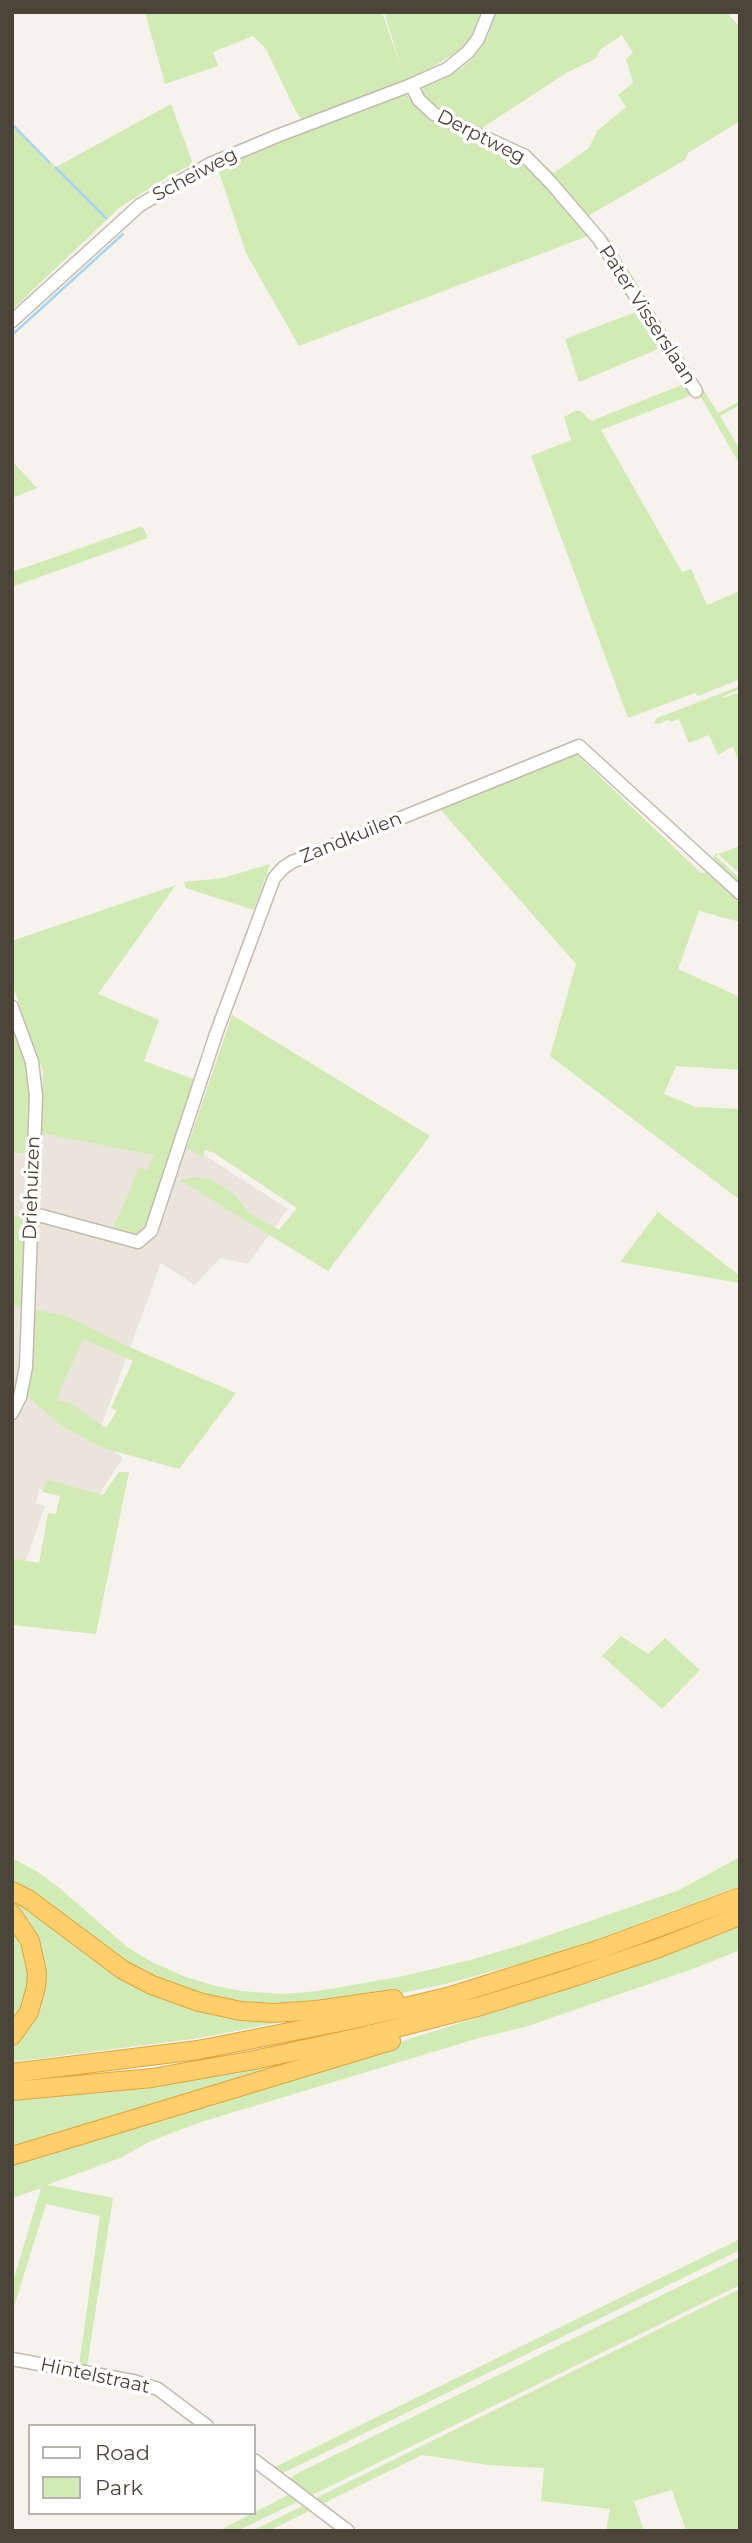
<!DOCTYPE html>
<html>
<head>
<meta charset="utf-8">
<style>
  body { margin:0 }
  #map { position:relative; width:752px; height:2543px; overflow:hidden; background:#f6f3ec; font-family:Montserrat,sans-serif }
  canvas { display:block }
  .frame { position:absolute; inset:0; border:14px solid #4b4439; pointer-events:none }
  .legend { position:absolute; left:28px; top:2424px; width:228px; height:91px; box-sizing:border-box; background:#fff; border:2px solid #b7b4b0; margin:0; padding:9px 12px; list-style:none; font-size:21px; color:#4b4439 }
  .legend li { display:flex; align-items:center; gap:14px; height:35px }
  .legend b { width:35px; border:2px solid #b7b4b0 }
</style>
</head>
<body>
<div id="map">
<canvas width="752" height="2543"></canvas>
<div class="frame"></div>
<ul class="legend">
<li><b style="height:9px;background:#fff"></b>Road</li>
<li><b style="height:19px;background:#d2eab5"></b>Park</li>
</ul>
</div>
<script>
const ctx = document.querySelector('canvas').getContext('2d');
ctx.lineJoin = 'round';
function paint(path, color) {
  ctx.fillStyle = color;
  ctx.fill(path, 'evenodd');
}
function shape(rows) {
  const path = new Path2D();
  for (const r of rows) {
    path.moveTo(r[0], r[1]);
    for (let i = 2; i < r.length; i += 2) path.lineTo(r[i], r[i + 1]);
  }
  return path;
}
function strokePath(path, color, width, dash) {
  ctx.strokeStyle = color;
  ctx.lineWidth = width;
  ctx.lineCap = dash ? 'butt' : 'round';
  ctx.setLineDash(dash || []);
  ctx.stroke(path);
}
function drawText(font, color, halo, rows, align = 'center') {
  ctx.font = font + ' Montserrat,sans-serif';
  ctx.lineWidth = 7;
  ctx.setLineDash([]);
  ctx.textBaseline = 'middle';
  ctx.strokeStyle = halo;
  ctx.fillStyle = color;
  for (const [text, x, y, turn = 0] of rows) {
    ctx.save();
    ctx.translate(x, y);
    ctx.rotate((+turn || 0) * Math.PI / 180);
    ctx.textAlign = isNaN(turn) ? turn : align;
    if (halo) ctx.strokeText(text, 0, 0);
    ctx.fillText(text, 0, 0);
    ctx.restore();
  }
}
const residential = shape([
  [40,1129,184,1142,288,1209,248,1264,220,1258,195,1285,161,1263,97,1438,123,1458,95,1500,39,1489,36,1504,45,1506,24,1565,12,1562,12,1139]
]);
const green = shape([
  [145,12,382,12,406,81,410,79,405,79,384,12,481,12,469,40,458,51,417,77,429,73,455,56,469,42,483,12,486,12,476,38,452,63,422,79,304,123,296,112,266,49,253,36,213,52,218,66,165,84],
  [491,12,494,12,494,15,485,38,458,71,472,59,487,38,496,12,726,12,740,27,740,121,688,153,685,160,588,216,609,239,718,413,740,401,740,405,720,416,740,450,740,465,697,390,602,240,531,156,531,153,554,173,589,148,597,131,626,107,618,95,633,83,626,59,633,53,622,35,601,49,595,59,566,73,482,128,470,125,527,150,522,151,447,119,435,112,420,97,422,84,450,71,472,51,483,34],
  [402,95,407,95,420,111,440,125,513,157,546,185,588,236,299,346,246,253,217,166],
  [171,104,193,164,167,177,119,208,12,310,12,125,56,167],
  [641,310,660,344,656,350,579,382,565,339],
  [684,384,692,395,601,430,682,572,691,569,707,605,740,591,740,679,698,696,695,693,628,718,531,456,571,440,564,417,575,411,581,411,591,421],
  [12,461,37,488,12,498],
  [140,527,144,529,148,538,12,587,12,572],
  [740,686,740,689,722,697,723,698,740,692,740,766,733,746,718,755,709,735,689,743,679,719,670,722,668,720,658,724,654,723,657,718],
  [576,754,701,873,707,872,740,902,740,922,699,911,678,969,740,997,740,1070,676,1066,664,1094,696,1107,740,1109,740,1200,550,1056,576,964,440,809],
  [740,846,740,874,718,854,716,856,740,879,740,890,714,862,714,856,716,853,718,854],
  [270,864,254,910,186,888,183,882,223,878],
  [176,885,98,994,159,1020,144,1061,196,1080,146,1231,139,1235,114,1227,139,1168,148,1170,154,1155,41,1133,43,1072,12,984,12,941],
  [232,1015,430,1136,328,1271,180,1180,195,1177,209,1179,220,1185,236,1196,249,1213,279,1230,297,1208,214,1153,205,1150,202,1157,187,1148],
  [12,1023,28,1062,31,1082,29,1153,12,1153],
  [658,1212,740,1276,739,1283,620,1262],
  [12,1217,25,1218,21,1309,12,1304],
  [36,1310,64,1315,127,1346,236,1393,179,1469,103,1448,62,1426,27,1396],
  [83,1339,133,1361,111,1408,117,1411,106,1428,70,1403,56,1400],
  [119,1472,129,1472,96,1634,12,1625,12,1562,17,1559,39,1563,48,1513,56,1514,60,1496,42,1492,48,1480,103,1495],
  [621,1636,648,1654,665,1638,700,1670,662,1709,602,1656],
  [740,1857,740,1886,598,1939,537,1959,446,1984,393,1995,250,2007,150,1980,12,1888,12,1858,38,1872,62,1890,127,1947,152,1962,186,1977,212,1985,241,1991,282,1994,318,1991,404,1976,474,1959,524,1944,679,1890],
  [12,1895,181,2000,337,2011,200,2038,12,2062,12,2041,40,1990,12,1908],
  [12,1920,25,1937,32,1989,12,2029],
  [740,1927,740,1950,698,1967,525,2027,479,2038,198,2123,151,2141,120,2158,47,2185,113,2198,87,2366,79,2365,100,2216,46,2204,12,2313,12,2285,41,2188,12,2198,12,2163,607,1977],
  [327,2054,12,2149,12,2101,169,2082],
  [740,2239,740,2250,283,2473,275,2467],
  [740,2257,740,2285,308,2497,288,2480,296,2474],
  [740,2289,740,2529,733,2531,686,2531,672,2490,634,2501,644,2531,606,2531,610,2509,541,2501,544,2468,488,2465,422,2455,322,2504,316,2498],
  [288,2495,297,2502,237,2531,218,2531],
  [302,2506,309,2511,269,2531,252,2531]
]);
const stream = shape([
  [12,124,49,162],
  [56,168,106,218],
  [12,335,123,234]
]);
const minor = shape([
  [411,85,419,100,434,114,525,156,552,184,599,239,696,391],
  [12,321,140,205,210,164,277,136,411,85,447,69,468,52,478,39,489,12],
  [12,1007,32,1062,36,1096,26,1367,20,1397,12,1413],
  [31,1215,42,1216,138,1242,151,1231,216,1034,274,878,283,868,292,862,579,746,740,893],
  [12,2359,133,2381,158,2389,207,2426],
  [254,2460,348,2531]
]);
const highway = shape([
  [12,1891,28,1899,123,1970,152,1985,199,2002,241,2011,273,2013,317,2010,394,1999],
  [12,1914,30,1941,37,1973,36,1987,29,2012,12,2036],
  [12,2073,198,2050,350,2020,447,1997,600,1949,740,1897],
  [12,2091,152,2078,254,2060,365,2036,481,2006,571,1978,659,1948,740,1916],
  [12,2156,391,2041]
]);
const streetNames = [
  ["Derptweg",481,137,27],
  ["Scheiweg",195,175,-28],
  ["Pater Visserslaan",647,315,57],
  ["Zandkuilen",351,838,-22],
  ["Driehuizen",32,1188,-88],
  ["Hintelstraat",95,2376,12]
];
paint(residential, '#eae5da');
paint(green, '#d2eab5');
strokePath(stream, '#a9d4f2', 2.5);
strokePath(minor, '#c2bbae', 15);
strokePath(highway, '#e0a43c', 20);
strokePath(minor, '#fff', 12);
strokePath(highway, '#ffcf6e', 18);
drawText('19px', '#4b4439', '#fff', streetNames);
</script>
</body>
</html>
